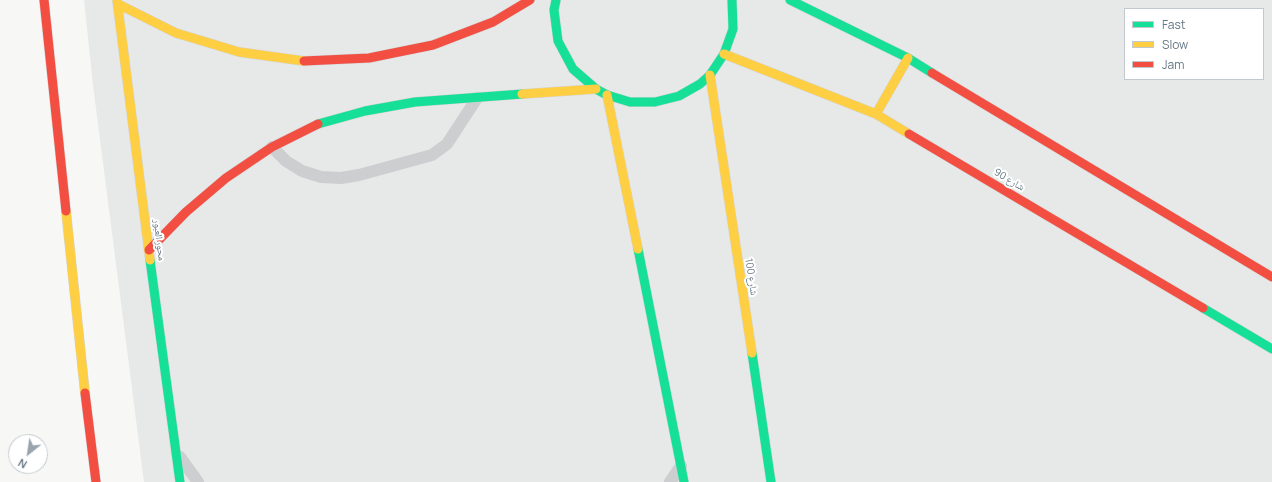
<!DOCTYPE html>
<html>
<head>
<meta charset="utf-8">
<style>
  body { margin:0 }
  #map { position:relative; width:1272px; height:482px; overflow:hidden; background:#f7f7f6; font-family:Manrope,sans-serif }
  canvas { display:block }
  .legend { position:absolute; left:1124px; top:8px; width:140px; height:72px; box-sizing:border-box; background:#fff; border:1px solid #c2c9ce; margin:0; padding:5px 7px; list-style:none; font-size:12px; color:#677885 }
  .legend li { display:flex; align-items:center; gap:8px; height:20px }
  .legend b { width:20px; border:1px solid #c2c9ce }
  .north { position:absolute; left:8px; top:434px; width:40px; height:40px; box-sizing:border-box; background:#fff; border:1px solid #c2c9ce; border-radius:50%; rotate:210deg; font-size:11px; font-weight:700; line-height:16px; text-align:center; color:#677885 }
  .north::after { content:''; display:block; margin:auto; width:14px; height:18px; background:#99a4ad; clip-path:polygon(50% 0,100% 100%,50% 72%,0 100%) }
</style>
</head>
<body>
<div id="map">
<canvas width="1272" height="482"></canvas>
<ul class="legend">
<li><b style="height:5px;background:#16e098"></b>Fast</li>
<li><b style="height:5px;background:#ffcf43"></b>Slow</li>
<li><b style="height:5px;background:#f24e42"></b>Jam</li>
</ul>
<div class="north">N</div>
</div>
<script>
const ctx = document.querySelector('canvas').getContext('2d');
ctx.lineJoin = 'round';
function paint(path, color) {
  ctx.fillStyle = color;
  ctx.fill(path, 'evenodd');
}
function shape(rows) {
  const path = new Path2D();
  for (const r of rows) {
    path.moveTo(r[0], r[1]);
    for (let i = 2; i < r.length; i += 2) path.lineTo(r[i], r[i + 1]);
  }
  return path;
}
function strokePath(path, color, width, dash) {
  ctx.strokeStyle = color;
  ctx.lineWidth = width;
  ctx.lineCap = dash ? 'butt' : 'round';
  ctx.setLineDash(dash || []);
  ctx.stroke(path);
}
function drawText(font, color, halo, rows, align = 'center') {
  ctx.font = font + ' Manrope,"Noto Naskh Arabic",sans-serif';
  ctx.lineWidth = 4;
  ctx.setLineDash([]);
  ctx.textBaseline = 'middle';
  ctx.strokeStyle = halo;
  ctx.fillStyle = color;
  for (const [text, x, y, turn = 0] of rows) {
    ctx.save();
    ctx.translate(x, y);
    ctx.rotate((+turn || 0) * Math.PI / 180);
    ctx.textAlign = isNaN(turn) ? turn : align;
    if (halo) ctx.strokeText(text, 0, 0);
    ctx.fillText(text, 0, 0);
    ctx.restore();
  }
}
const built = shape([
  [84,0,1272,0,1272,482,144,482,93,85],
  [1125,9,1263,9,1263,79,1125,79]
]);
const lane = shape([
  [272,147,286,161,302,171,321,177,341,178,359,175,432,155,447,144,477,98],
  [180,457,198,482],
  [670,482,681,466]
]);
const fast = shape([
  [556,0,554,10,558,41,573,69,596,89,607,95,630,102,655,102,679,96,700,84,710,75,724,54,733,29,732,0],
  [790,0,908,58,932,73],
  [318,124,365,111,415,102,522,94],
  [638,249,684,482],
  [150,260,180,482],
  [1203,308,1272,349],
  [752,353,771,482]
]);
const slow = shape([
  [117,0,150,260],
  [118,4,176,33,239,52,304,61],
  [724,54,876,114,909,134],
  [710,75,752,353],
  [522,94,596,89],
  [607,95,638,249],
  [876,114,908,58],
  [66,211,85,393]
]);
const jam = shape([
  [44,0,66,211],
  [304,61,369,58,433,45,493,22,530,0],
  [932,73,1272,277],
  [909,134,1203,308],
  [149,250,186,212,226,178,272,147,318,124],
  [85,393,96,482]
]);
const streetNames = [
  ["شارع 90",1009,180,31],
  ["محور العبور",159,240,83],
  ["شارع 100",751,277,81]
];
paint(built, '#e7e8e8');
strokePath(fast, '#d4d5d6', 10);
strokePath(slow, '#d4d5d6', 10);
strokePath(jam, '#d4d5d6', 10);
strokePath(lane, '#cccecf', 12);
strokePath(fast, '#16e098', 9);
strokePath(slow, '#ffcf43', 9);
strokePath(jam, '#f24e42', 9);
drawText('10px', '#677885', '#fff', streetNames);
</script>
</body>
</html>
